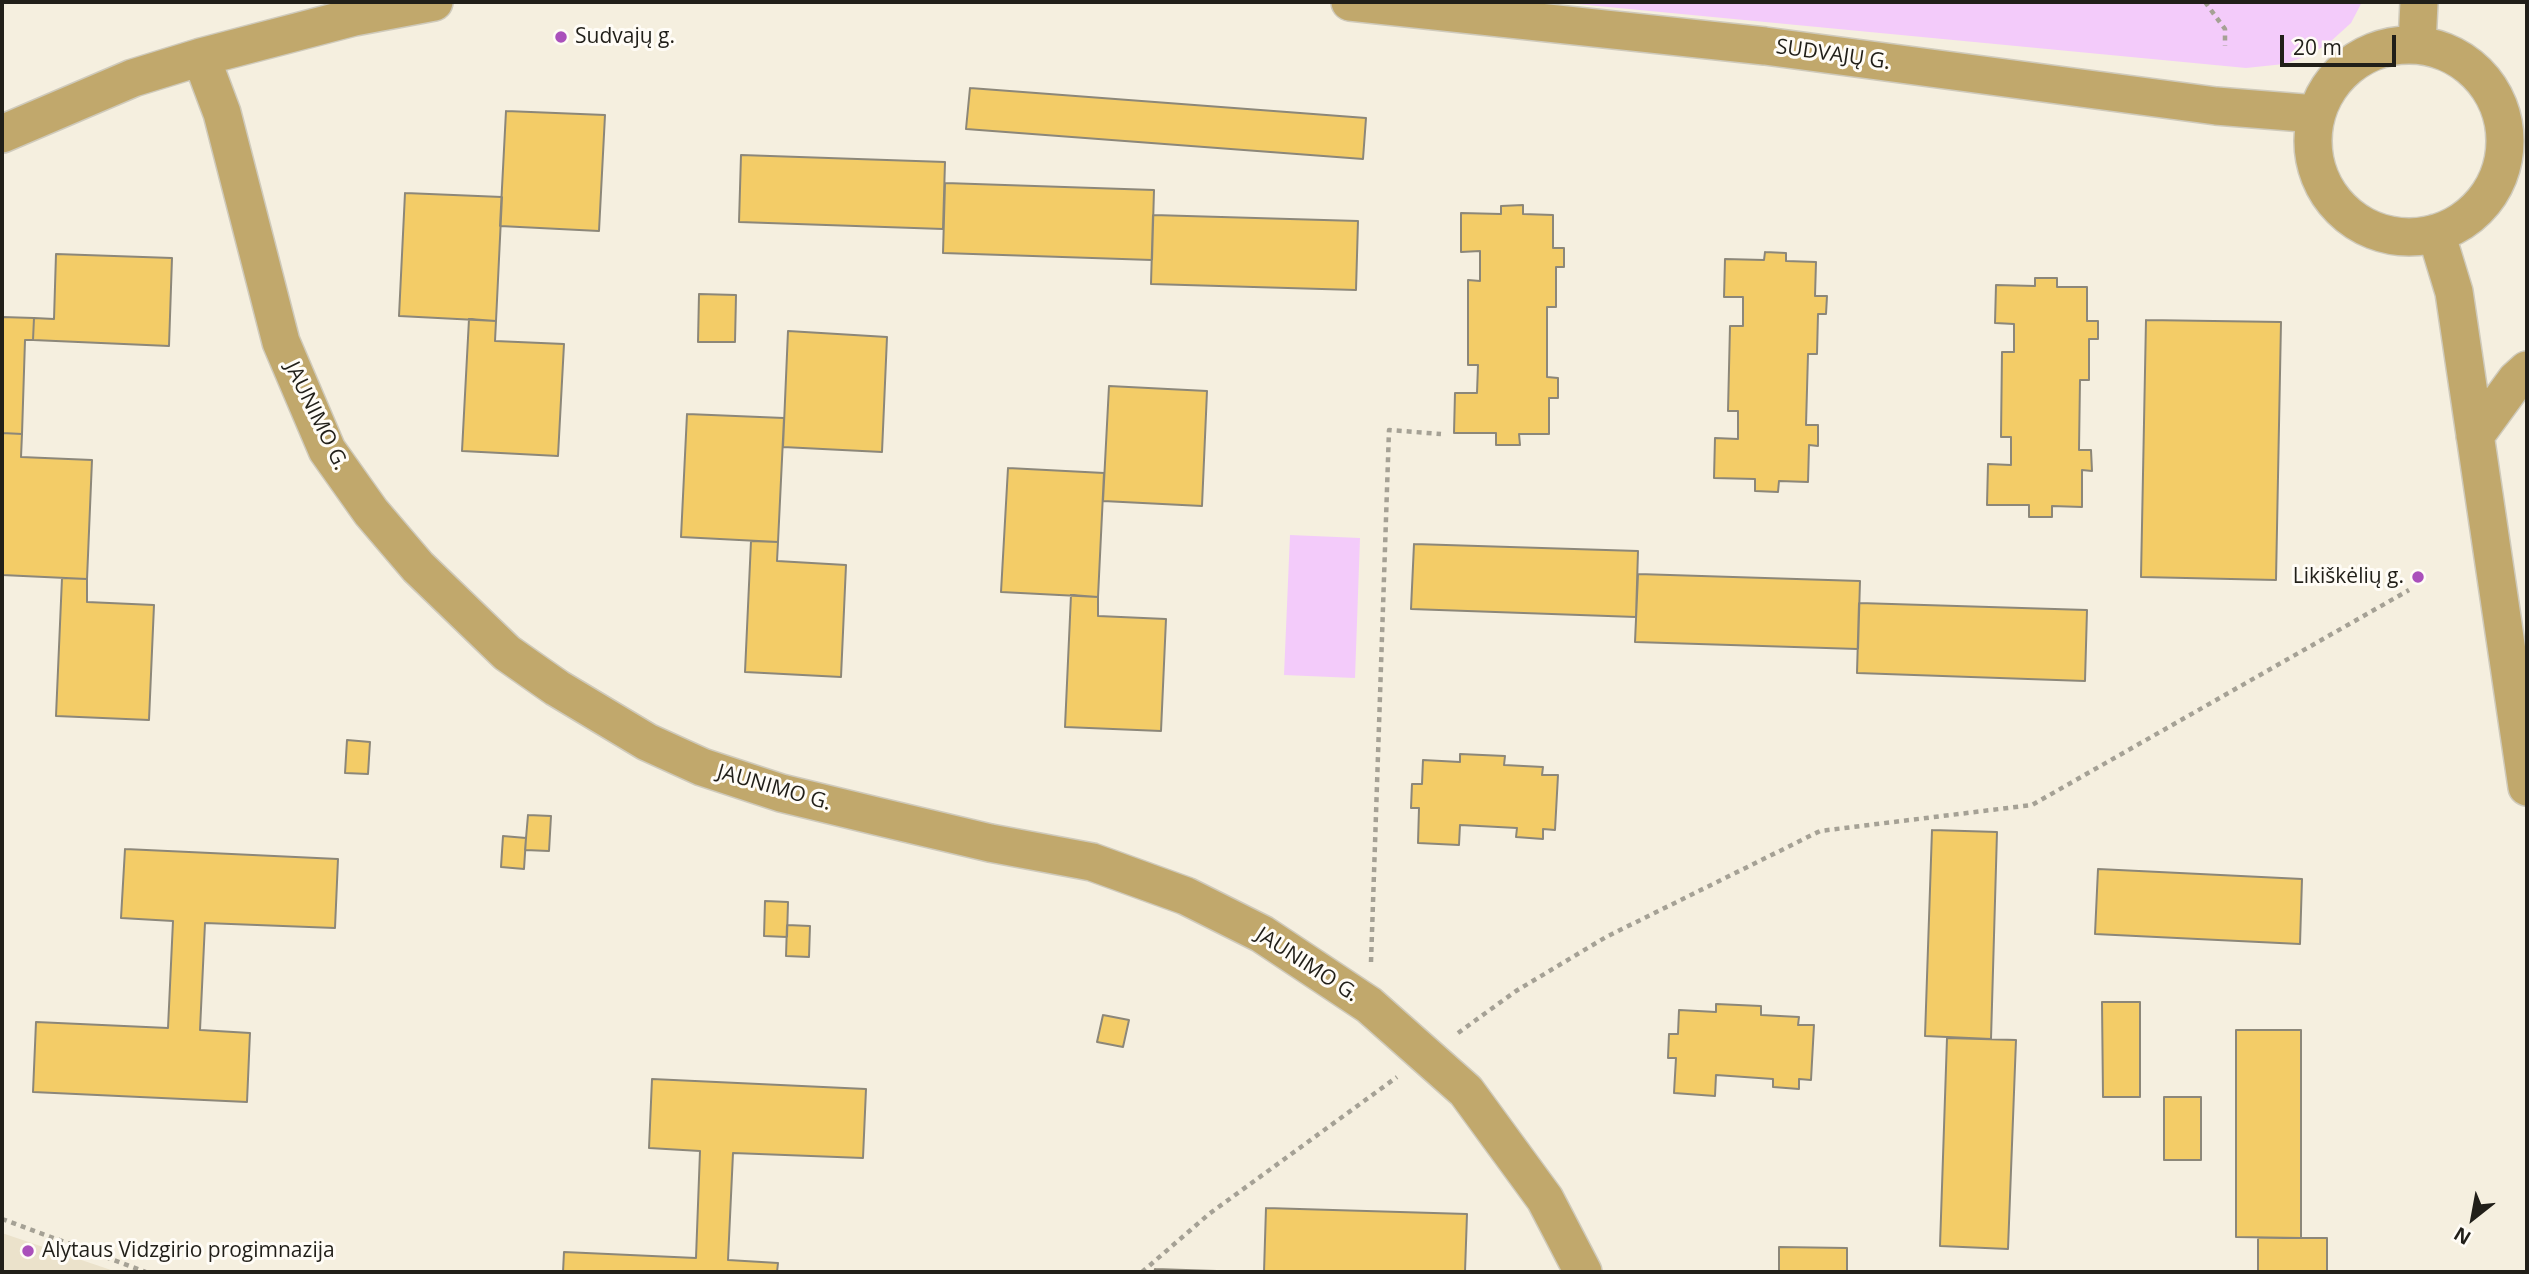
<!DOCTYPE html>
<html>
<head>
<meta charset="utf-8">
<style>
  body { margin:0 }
  #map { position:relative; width:2529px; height:1274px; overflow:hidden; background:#f5efdf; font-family:"Open Sans",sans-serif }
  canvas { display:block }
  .frame { position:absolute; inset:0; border:4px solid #211f19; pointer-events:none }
  .north { position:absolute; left:2438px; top:1183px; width:70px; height:70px; -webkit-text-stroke:5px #fffcf6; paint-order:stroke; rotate:211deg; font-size:19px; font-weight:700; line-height:28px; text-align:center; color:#211f19 }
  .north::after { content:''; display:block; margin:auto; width:24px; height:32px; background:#211f19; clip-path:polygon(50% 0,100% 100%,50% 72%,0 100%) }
  .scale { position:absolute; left:2280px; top:35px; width:116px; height:32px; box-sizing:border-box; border:4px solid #211f19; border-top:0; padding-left:9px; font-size:21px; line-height:24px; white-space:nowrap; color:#211f19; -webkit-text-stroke:5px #fffcf6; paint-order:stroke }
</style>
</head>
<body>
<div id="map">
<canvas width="2529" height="1274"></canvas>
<div class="frame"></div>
<div class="north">N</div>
<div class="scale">20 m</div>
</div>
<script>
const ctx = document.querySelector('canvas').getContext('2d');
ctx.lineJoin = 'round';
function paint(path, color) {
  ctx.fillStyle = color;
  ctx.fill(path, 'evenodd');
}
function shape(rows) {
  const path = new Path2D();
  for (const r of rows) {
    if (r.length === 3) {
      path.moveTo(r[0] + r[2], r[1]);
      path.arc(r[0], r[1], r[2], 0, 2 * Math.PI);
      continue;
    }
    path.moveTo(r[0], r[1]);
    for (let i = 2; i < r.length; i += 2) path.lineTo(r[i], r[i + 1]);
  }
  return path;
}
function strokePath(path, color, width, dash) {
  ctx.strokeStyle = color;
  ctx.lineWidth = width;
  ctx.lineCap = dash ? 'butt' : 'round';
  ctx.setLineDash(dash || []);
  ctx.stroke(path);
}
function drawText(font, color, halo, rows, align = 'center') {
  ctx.font = font + ' "Open Sans",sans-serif';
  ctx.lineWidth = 6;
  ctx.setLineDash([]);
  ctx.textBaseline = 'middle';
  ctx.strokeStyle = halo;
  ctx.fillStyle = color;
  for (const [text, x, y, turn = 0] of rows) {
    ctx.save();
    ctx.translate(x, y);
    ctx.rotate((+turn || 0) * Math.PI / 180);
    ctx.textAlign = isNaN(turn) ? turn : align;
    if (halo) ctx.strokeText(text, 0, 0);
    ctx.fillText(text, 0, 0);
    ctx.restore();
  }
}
const built = shape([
  [2,1233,108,1269,116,1272,2,1272]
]);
const green = shape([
  [1556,2,2362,2,2351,23,2330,42,2310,55,2284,64,2246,68],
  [1290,535,1360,538,1355,678,1284,675]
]);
const building = shape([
  [970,88,1366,118,1363,159,966,129,970,88],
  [506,111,605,115,599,231,500,226,506,111],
  [741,155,945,162,943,229,739,222,741,155],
  [945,183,1154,190,1152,260,943,253,945,183],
  [405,193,502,197,496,321,399,316,405,193],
  [1523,205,1523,214,1553,215,1553,248,1564,248,1564,267,1556,267,1556,307,1547,307,1547,377,1558,378,1558,398,1549,398,1549,434,1519,434,1520,445,1496,445,1496,433,1454,433,1455,393,1477,393,1478,365,1468,365,1468,280,1480,281,1480,251,1461,252,1461,213,1501,214,1501,206,1523,205],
  [1153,215,1358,221,1356,290,1151,284,1153,215],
  [1765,252,1786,253,1786,261,1816,262,1815,296,1827,296,1826,314,1818,314,1817,354,1808,354,1806,425,1818,425,1818,446,1809,445,1808,482,1779,481,1778,492,1755,491,1755,479,1714,478,1715,438,1738,439,1738,411,1728,411,1730,326,1743,326,1743,297,1724,297,1725,259,1764,260,1765,252],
  [56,254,172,258,169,346,33,340,34,318,54,319,56,254],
  [2035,278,2057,278,2057,287,2087,287,2087,321,2098,321,2098,339,2089,339,2089,380,2080,380,2079,450,2091,450,2092,471,2082,470,2082,507,2052,506,2052,517,2029,517,2029,505,1987,505,1988,464,2011,465,2011,437,2001,437,2002,352,2014,352,2014,324,1995,323,1996,285,2035,286,2035,278],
  [699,294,736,295,735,342,698,342,699,294],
  [2,317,34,318,33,340,25,340,22,434,2,433,2,317],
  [469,319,496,321,495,341,564,344,558,456,462,451,469,319],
  [2146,320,2281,322,2276,580,2141,577,2146,320],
  [788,331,887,337,882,452,783,447,788,331],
  [1109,386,1207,391,1202,506,1103,501,1109,386],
  [687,414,784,418,778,542,681,537,687,414],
  [2,433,22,434,21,457,92,460,87,579,2,575,2,433],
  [1008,468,1104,473,1098,597,1001,592,1008,468],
  [751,541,778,542,777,561,846,565,841,677,745,672,751,541],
  [1414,544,1638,551,1636,617,1411,609,1414,544],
  [1638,574,1860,581,1858,649,1635,642,1638,574],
  [62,578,87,579,87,602,154,605,149,720,56,716,62,578],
  [1071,595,1098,597,1098,616,1166,619,1161,731,1065,727,1071,595],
  [1859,603,2087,610,2085,681,1857,673,1859,603],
  [347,740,370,742,368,774,345,773,347,740],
  [1460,754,1505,756,1504,765,1543,767,1542,775,1558,775,1555,830,1543,829,1543,839,1516,837,1517,828,1460,825,1459,845,1418,843,1419,808,1411,808,1412,784,1422,784,1423,760,1460,762,1460,754],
  [528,815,551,816,549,851,525,850,528,815],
  [1932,830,1997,832,1991,1039,1925,1036,1932,830],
  [503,836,526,838,524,869,501,867,503,836],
  [125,849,338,859,335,928,205,923,200,1030,250,1033,247,1102,33,1092,36,1022,168,1028,173,921,121,918,125,849],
  [2098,869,2302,879,2300,944,2095,934,2098,869],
  [765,901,788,902,787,937,764,936,765,901],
  [787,925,810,926,809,957,786,956,787,925],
  [2102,1002,2140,1002,2140,1097,2103,1097,2102,1002],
  [1716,1004,1761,1006,1761,1015,1799,1017,1798,1025,1814,1025,1811,1080,1799,1079,1799,1089,1773,1087,1773,1079,1716,1075,1715,1096,1674,1093,1676,1058,1668,1058,1669,1034,1678,1034,1679,1010,1716,1012,1716,1004],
  [1103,1015,1129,1020,1123,1047,1097,1042,1103,1015],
  [2236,1030,2301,1030,2301,1238,2236,1237,2236,1030],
  [1947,1038,2016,1040,2008,1249,1940,1246,1947,1038],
  [652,1079,866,1089,863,1158,733,1153,728,1260,778,1263,777,1272,563,1272,564,1252,696,1258,700,1151,649,1148,652,1079],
  [2164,1097,2201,1097,2201,1160,2164,1160,2164,1097],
  [1266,1208,1467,1214,1465,1272,1264,1272,1266,1208],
  [2258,1238,2327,1238,2327,1272,2258,1272,2258,1238],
  [1779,1247,1847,1248,1847,1272,1779,1272,1779,1247],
  [1155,1269,1217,1271,1217,1272,1154,1272,1155,1269]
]);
const path = shape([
  [2205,2,2225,29,2225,46],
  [1371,962,1389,430,1441,434],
  [1458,1033,1516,991,1606,937,1820,831,2032,805,2409,590],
  [2,1219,146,1272],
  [1142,1272,1209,1214,1397,1077]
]);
const minor = shape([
  [1350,2,1765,46,2216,106,2316,114],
  [2417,44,2419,2],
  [2409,141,96],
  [201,57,222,113,281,342,327,450,371,512,418,567,507,653,557,688,647,742,702,767,781,793,876,816,990,843,1092,862,1186,896,1262,934,1369,1005,1466,1091,1545,1199,1583,1272],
  [2,134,133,78,201,57,354,17,434,2],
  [2436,233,2454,292,2527,787],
  [2475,436,2516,380,2527,370]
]);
const markers = [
  [561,37,7,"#aa50bb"],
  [2418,577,7,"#aa50bb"],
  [28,1251,7,"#aa50bb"]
];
const poiNames = [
  ["Sudvajų g.",575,37],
  ["Likiškėlių g.",2404,577,"right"],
  ["Alytaus Vidzgirio progimnazija",42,1251]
];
const streetNames = [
  ["SUDVAJŲ G.",1833,55,8],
  ["JAUNIMO G.",316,416,64],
  ["JAUNIMO G.",774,788,16],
  ["JAUNIMO G.",1307,965,33]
];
paint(built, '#ebe2cb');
paint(green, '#f3cbfa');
paint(building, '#f3cc67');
strokePath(building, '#8c8779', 2);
strokePath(minor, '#cfcabb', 40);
strokePath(path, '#a5a195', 4.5, [5, 5]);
strokePath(minor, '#c1a86c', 37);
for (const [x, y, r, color] of markers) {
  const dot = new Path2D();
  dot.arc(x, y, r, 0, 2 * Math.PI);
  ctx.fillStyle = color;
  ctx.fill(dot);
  strokePath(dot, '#fffcf6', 2.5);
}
drawText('21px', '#211f19', '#fffcf6', poiNames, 'left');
drawText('21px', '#211f19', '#fffcf6', streetNames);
</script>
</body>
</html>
